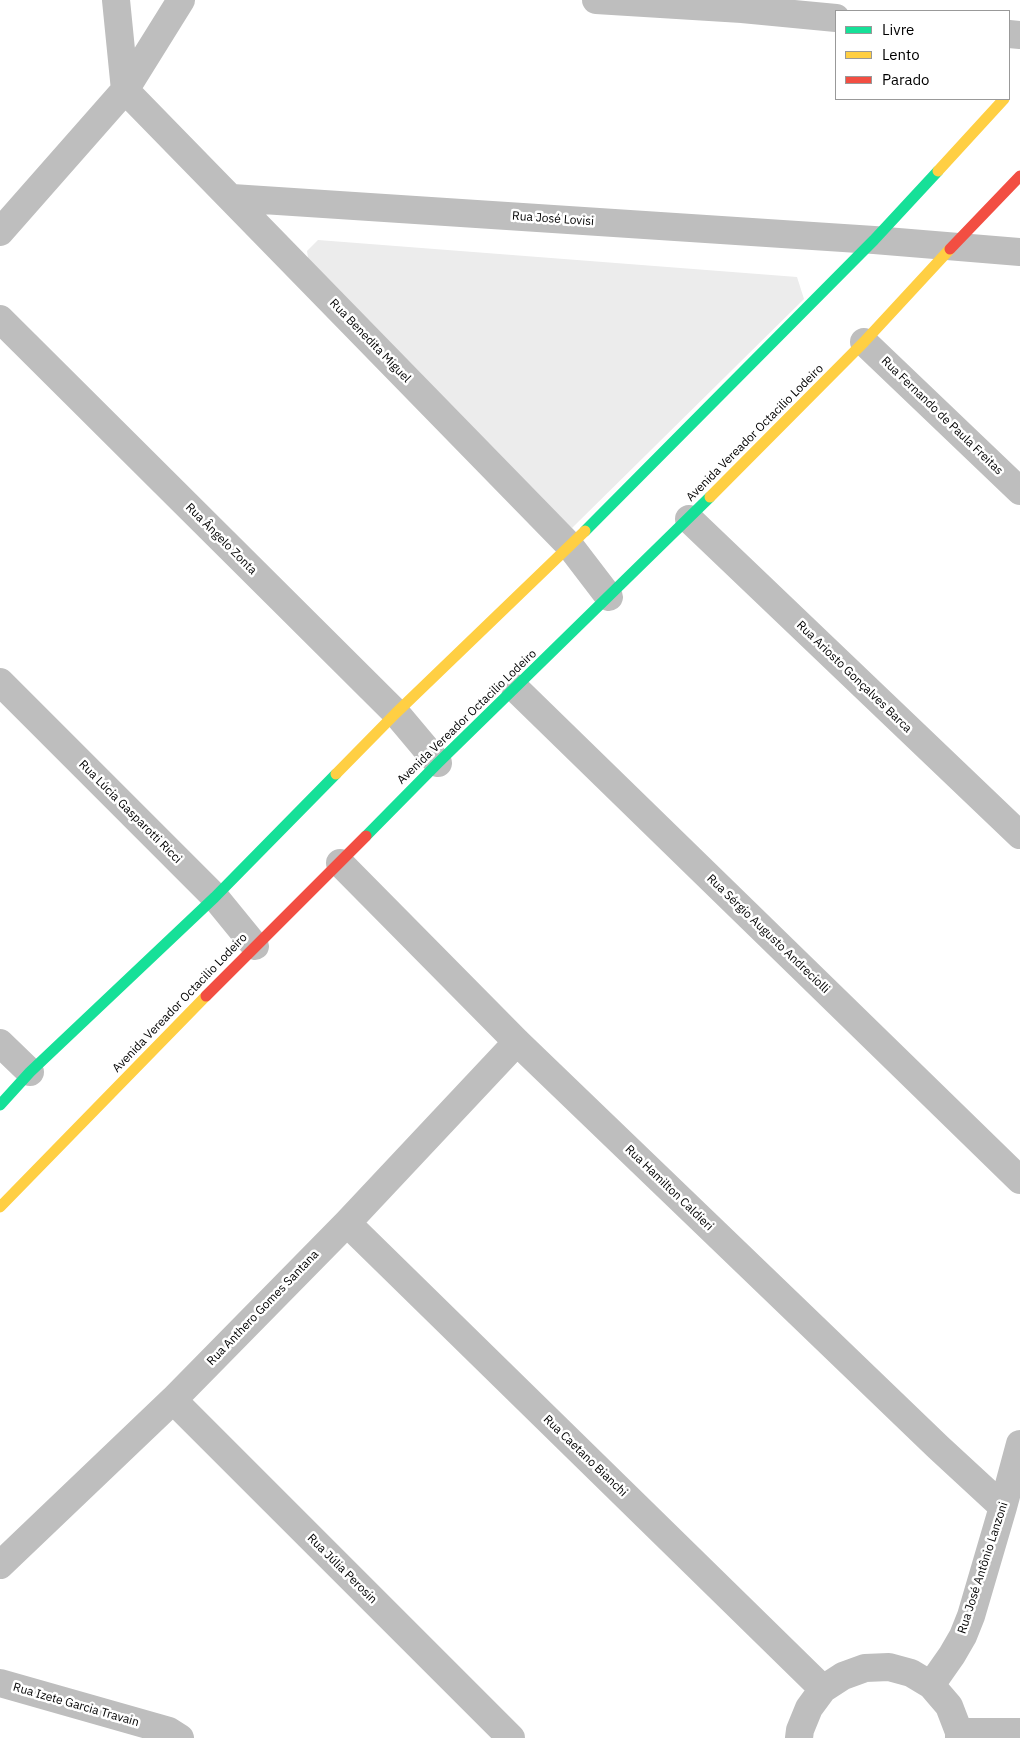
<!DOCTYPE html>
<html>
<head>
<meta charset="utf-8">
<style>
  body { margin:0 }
  #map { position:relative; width:1020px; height:1738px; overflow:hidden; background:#fff; font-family:"IBM Plex Sans",sans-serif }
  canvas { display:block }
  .legend { position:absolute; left:835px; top:10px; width:175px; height:90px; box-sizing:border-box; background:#fff; border:1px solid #999; margin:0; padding:6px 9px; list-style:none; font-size:15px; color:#000 }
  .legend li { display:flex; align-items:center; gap:10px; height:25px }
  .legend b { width:25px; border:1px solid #999 }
</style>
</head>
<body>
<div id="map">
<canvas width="1020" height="1738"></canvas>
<ul class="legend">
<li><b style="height:6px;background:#16e098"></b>Livre</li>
<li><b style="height:6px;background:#ffcf43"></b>Lento</li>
<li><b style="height:6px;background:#f24e42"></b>Parado</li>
</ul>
</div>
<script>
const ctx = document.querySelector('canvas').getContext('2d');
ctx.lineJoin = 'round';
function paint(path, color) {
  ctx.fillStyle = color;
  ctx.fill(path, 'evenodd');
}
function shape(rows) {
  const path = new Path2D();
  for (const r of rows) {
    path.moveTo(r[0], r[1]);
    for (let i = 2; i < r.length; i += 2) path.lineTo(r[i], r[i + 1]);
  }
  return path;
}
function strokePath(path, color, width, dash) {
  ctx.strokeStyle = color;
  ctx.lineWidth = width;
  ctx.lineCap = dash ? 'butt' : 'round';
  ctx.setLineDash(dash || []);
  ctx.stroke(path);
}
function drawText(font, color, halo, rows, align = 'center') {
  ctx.font = font + ' "IBM Plex Sans",sans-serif';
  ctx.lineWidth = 5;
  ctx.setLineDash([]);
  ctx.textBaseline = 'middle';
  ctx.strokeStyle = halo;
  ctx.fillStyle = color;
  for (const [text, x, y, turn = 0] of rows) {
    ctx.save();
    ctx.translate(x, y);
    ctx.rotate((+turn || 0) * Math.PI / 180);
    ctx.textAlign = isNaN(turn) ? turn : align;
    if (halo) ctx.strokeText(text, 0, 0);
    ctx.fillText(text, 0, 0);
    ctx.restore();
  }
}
const green = shape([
  [318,240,797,277,804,299,572,528,310,271,307,251]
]);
const street = shape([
  [116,0,125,90,570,546,609,597],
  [596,0,742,9,836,18],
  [1009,34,1020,35],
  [232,198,874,240,1020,252],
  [0,232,125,90,181,0],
  [0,319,396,713,438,763],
  [864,342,1020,491],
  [689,519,1020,835],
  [0,682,215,897,255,946],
  [515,688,1020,1180],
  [340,863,517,1042,938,1447,1003,1507],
  [0,1043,30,1072],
  [347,1223,823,1689],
  [173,1400,511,1738],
  [0,1565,173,1400,347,1223,517,1042],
  [0,1683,169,1731,180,1738],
  [931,1685,952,1655,963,1636,971,1616,1003,1507,1020,1444],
  [959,1732,1020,1732],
  [799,1738,800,1730,809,1708,823,1689,843,1676,865,1668,889,1667,911,1673,931,1685,949,1706,959,1732,959,1738]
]);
const fast = shape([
  [585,531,874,240,938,171],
  [366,836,438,763,710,497],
  [0,1105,30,1072,215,897,336,774]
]);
const slow = shape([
  [938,171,1004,99],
  [710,497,864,342,950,249],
  [336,774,396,713,585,531],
  [0,1207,206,996]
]);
const jam = shape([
  [950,249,1020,176],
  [206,996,366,836]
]);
const streetNames = [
  ["Rua José Lovisi",553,219,4],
  ["Rua Benedita Miguel",370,341,46],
  ["Rua Fernando de Paula Freitas",942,416,44],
  ["Avenida Vereador Octacilio Lodeiro",755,433,-45],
  ["Rua Ângelo Zonta",221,539,45],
  ["Rua Ariosto Gonçalves Barca",854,677,44],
  ["Avenida Vereador Octacilio Lodeiro",467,717,-44],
  ["Rua Lúcia Gasparotti Ricci",130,812,45],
  ["Rua Sérgio Augusto Andreciolli",768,934,44],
  ["Avenida Vereador Octacilio Lodeiro",180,1003,-46],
  ["Rua Hamilton Caldieri",669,1188,44],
  ["Rua Anthero Gomes Santana",263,1308,-46],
  ["Rua Caetano Bianchi",585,1456,44],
  ["Rua José Antônio Lanzoni",983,1568,-72],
  ["Rua Júlia Perosin",342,1569,45],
  ["Rua Izete Garcia Travain",76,1705,16]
];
paint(green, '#ececec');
strokePath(street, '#bebebe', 28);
strokePath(fast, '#16e098', 11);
strokePath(slow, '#ffcf43', 11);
strokePath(jam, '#f24e42', 11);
drawText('12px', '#000', '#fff', streetNames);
</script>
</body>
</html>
